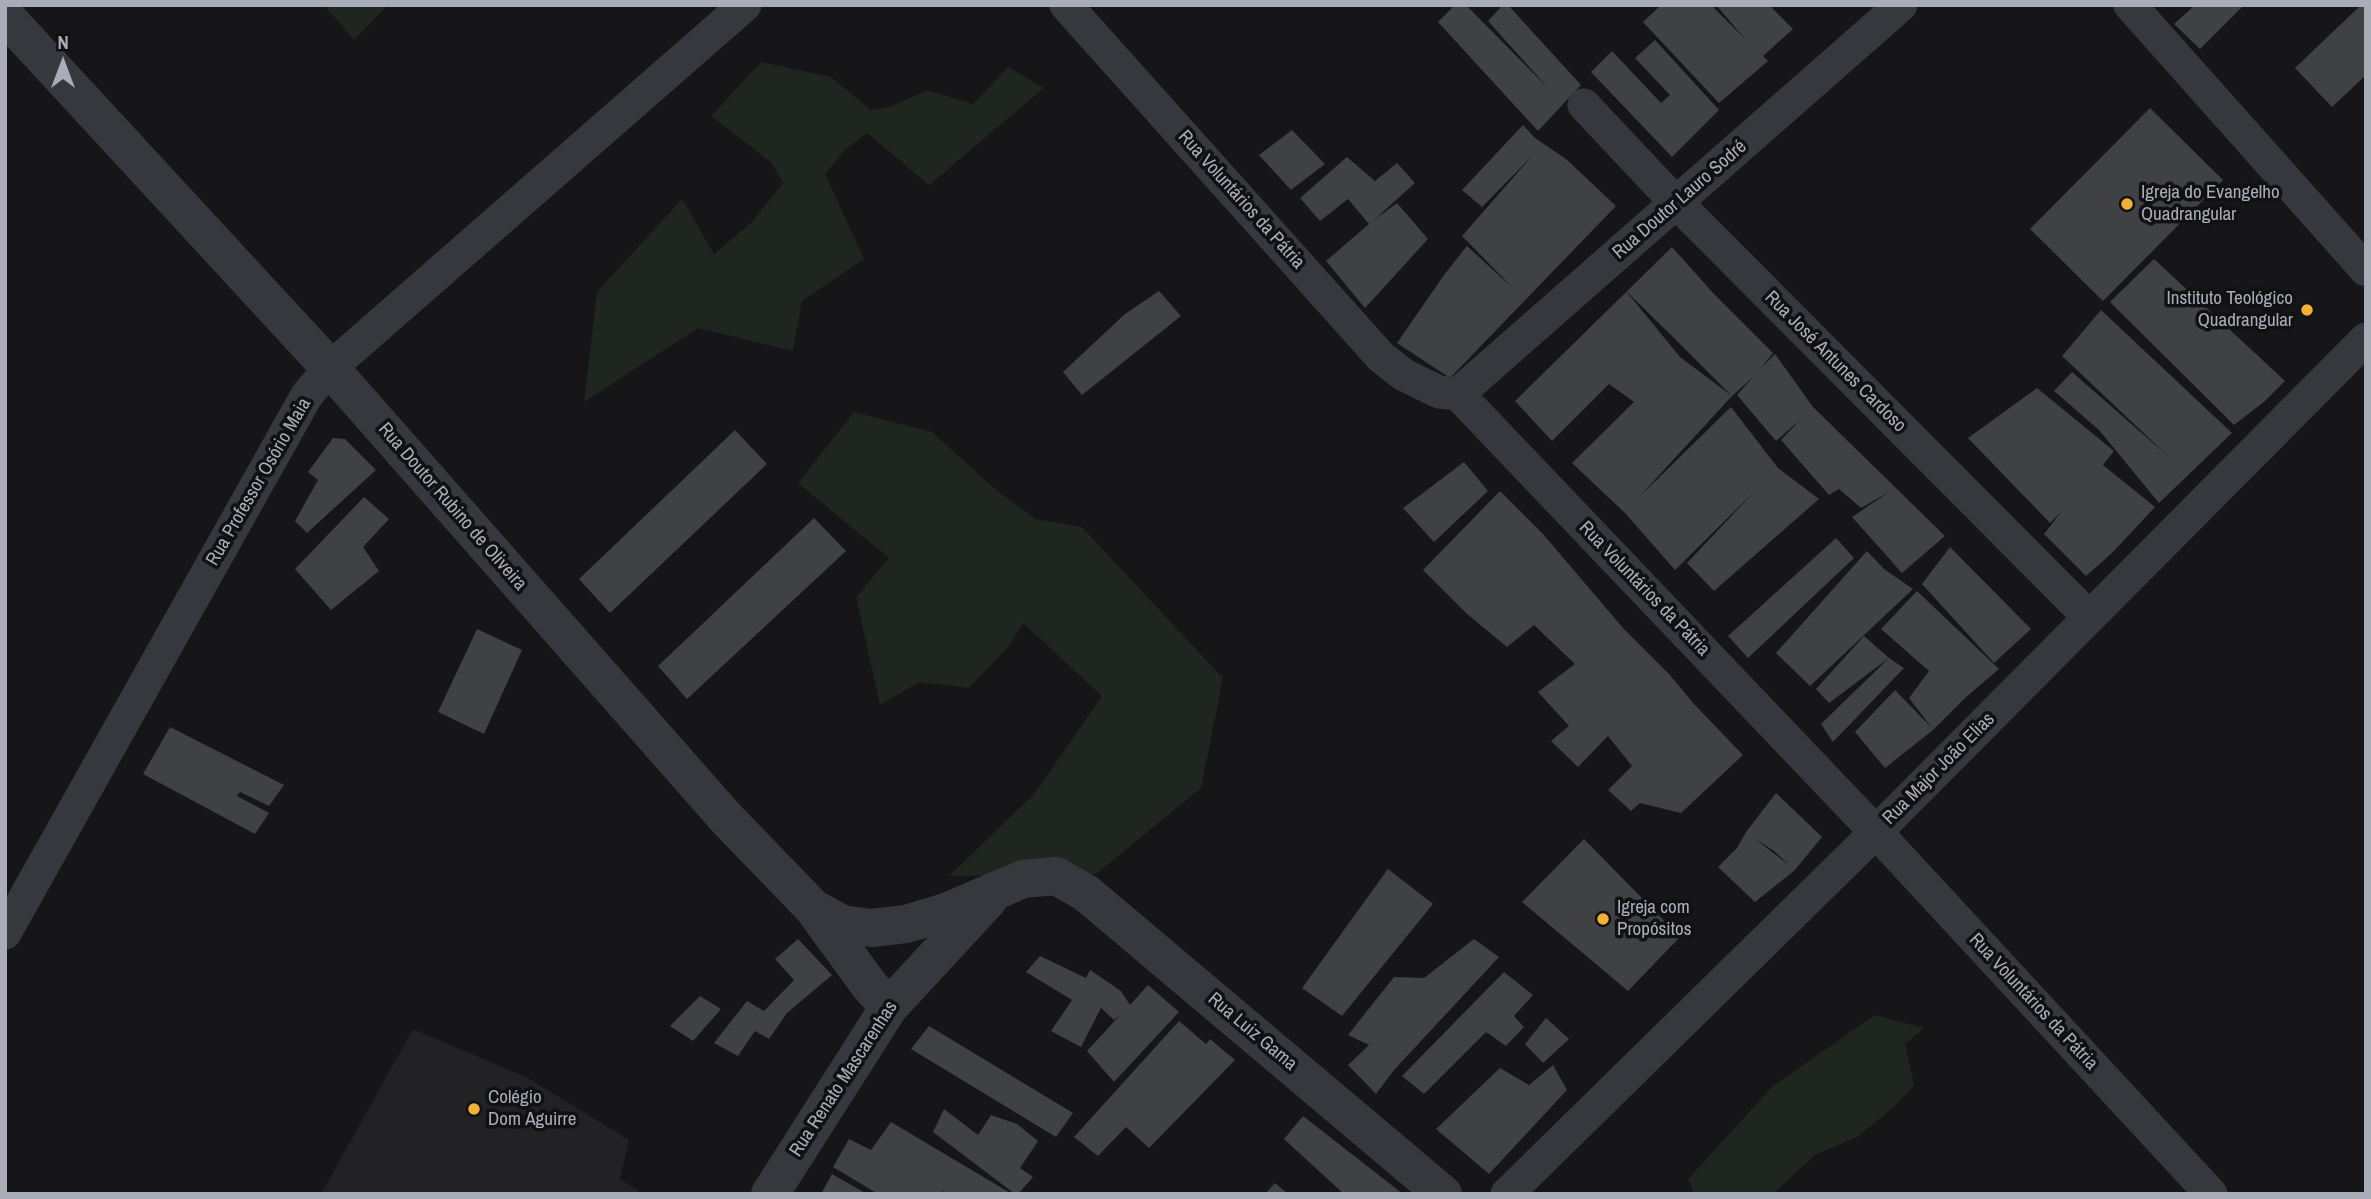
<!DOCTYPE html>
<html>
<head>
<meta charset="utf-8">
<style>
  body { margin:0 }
  #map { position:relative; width:2371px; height:1199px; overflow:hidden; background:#161618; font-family:"Archivo Narrow",sans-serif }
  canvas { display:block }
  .frame { position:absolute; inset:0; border:7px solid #a8adb8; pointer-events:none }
  .north { position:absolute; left:28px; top:28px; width:70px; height:70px; -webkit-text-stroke:5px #111113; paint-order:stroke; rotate:0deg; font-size:19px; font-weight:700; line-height:28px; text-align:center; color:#a8adb8 }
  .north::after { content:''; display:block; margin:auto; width:24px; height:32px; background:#a8adb8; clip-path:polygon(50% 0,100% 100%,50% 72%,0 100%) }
</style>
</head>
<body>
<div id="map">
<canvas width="2371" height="1199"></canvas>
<div class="frame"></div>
<div class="north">N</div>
</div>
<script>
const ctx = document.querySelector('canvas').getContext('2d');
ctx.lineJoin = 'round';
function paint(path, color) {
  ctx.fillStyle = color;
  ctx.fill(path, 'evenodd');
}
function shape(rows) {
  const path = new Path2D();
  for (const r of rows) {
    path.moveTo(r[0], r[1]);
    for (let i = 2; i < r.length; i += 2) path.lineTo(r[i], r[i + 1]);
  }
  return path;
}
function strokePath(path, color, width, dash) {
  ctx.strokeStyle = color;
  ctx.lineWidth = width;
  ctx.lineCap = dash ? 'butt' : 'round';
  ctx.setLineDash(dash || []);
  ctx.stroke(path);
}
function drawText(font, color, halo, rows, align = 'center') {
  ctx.font = font + ' "Archivo Narrow",sans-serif';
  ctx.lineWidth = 7;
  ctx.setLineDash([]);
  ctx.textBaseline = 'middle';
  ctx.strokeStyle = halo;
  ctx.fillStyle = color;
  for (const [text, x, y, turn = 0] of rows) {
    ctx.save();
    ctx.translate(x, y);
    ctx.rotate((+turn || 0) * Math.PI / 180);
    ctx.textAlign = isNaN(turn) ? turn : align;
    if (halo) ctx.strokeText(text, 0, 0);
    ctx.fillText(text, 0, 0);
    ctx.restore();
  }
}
const built = shape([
  [413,1029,528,1078,629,1140,620,1179,643,1194,321,1194]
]);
const green = shape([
  [324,5,388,5,354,40],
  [761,62,831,77,871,110,892,106,927,90,973,104,1008,67,1044,88,929,185,867,133,844,151,825,174,864,259,802,301,793,351,698,328,584,402,597,292,682,199,714,254,751,223,783,183,772,163,711,116],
  [854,412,932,432,995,489,1035,519,1082,527,1223,678,1201,788,1096,874,949,876,1035,793,1102,696,1023,623,1008,647,969,688,919,682,880,705,856,597,889,558,798,483],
  [1875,1015,1924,1028,1905,1044,1914,1085,1896,1105,1859,1136,1815,1155,1773,1194,1695,1194,1688,1179,1773,1086]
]);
const building = shape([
  [1455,5,1466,5,1550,90,1488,21,1503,5,1508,5,1581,85,1538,131,1438,22],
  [1661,5,1711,5,1746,40,1716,5,1769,5,1793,29,1763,56,1768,61,1719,103,1643,22],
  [2195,5,2244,5,2200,49,2174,24],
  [2361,5,2366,5,2366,75,2332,107,2295,68],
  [1655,40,1719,110,1672,157,1591,72,1612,51,1661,103,1670,95,1635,58],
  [2150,108,2223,180,2103,301,2030,229],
  [1523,125,1535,138,1566,159,1616,206,1450,378,1397,343,1444,275,1467,246,1514,289,1462,236,1533,155,1482,207,1462,190],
  [1292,130,1325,164,1291,190,1259,155],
  [1347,157,1375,181,1397,163,1415,183,1374,220,1397,203,1428,239,1365,308,1326,261,1369,224,1348,199,1320,221,1300,198],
  [1672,247,1714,294,1773,353,1761,368,1775,354,1813,407,1945,536,1902,573,1852,517,1889,492,1861,508,1839,489,1829,495,1781,440,1800,420,1776,441,1737,395,1753,377,1732,396,1639,497,1731,407,1778,468,1819,499,1714,591,1687,563,1754,492,1675,570,1625,513,1572,463,1634,402,1609,384,1552,441,1515,401],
  [1626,291,1673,337,1732,396,1680,357],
  [2154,259,2285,381,2265,401,2234,425,2110,302],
  [1159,291,1181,316,1082,395,1063,372,1125,314],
  [2101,310,2232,433,2159,503,2099,430,2054,391,2072,372,2169,457,2062,356],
  [2037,388,2114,451,2103,465,2155,507,2112,553,2086,576,2044,534,2062,511,2050,523,1968,438],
  [735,430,767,464,610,613,579,579],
  [333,438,345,439,376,470,307,533,295,521,318,480,308,472],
  [1464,462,1488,491,1434,542,1403,508],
  [1500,491,1543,534,1623,628,1669,674,1694,704,1743,755,1681,813,1640,803,1631,811,1608,790,1632,766,1608,736,1578,767,1551,741,1569,726,1538,692,1575,664,1534,625,1507,647,1466,613,1423,570],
  [364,497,389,519,363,547,379,571,331,610,295,569],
  [814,518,846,551,687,699,658,666],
  [1836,538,1854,558,1748,658,1728,636],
  [1950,547,2031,629,1994,663,1922,584],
  [1867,551,1884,569,1913,589,1810,686,1776,653],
  [1917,591,1999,669,1966,697,1933,730,1885,768,1855,732,1895,690,1932,728,1909,698,1929,671,1881,629],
  [477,629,522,650,484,734,438,712],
  [1864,636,1889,658,1829,703,1816,689],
  [1889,658,1904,668,1833,742,1821,724],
  [170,727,284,785,269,806,240,792,237,796,269,813,255,834,143,774],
  [1776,793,1822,837,1795,870,1755,902,1718,867,1737,848,1746,832],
  [1754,838,1774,851,1790,866],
  [1584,839,1680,937,1628,991,1522,902],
  [1388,869,1433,904,1342,1016,1302,988],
  [798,939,832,975,787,1013,769,1039,755,1031,738,1056,714,1043,747,1001,764,1011,794,980,775,959],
  [1474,939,1499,957,1394,1070,1376,1094,1348,1065,1369,1045,1348,1035,1394,977,1424,978],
  [1040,956,1086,978,1090,970,1121,991,1130,1005,1148,985,1179,1012,1114,1082,1087,1051,1122,1013,1114,1020,1101,1008,1081,1047,1051,1031,1072,1000,1026,972],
  [1504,972,1533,995,1514,1016,1524,1027,1506,1046,1486,1032,1424,1094,1402,1076],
  [700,996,721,1009,693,1041,670,1026],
  [1546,1018,1569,1039,1543,1063,1525,1044],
  [1179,1021,1206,1044,1210,1039,1235,1060,1149,1148,1126,1127,1098,1156,1074,1137],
  [929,1026,1073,1113,1056,1137,911,1049],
  [1553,1065,1567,1090,1489,1174,1436,1129,1500,1068,1529,1085],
  [944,1109,978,1135,991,1115,1017,1124,1038,1141,1020,1168,1033,1177,1018,1194,1015,1194,933,1132],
  [1303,1116,1403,1194,1344,1194,1284,1139],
  [891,1122,1012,1194,948,1194,943,1191,941,1194,878,1194,833,1167,849,1139,871,1150],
  [832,1174,867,1194,821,1194],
  [1275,1183,1288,1194,1265,1194]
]);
const minor = shape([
  [1066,5,1381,357,1404,375,1439,392,1458,394,1888,845,2211,1194],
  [2130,5,2366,270],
  [1584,105,1664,190,2089,617],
  [1458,394,1901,5],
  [5,933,307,395,330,368,745,5],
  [1507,1194,1876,832,2366,339]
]);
const tertiary = shape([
  [5,16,330,368,726,818,813,908,869,985,889,1007],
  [813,908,842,924,871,928,906,924,946,912,1023,879,1056,876,1086,893,1443,1194],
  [770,1194,889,1007,988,900]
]);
const markers = [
  [2127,204,7,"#f2b134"],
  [2307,310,7,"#f2b134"],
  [1603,919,7,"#f2b134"],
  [474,1109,7,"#f2b134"]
];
const poiNames = [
  ["Igreja do Evangelho",2141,193],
  ["Quadrangular",2141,215],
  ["Instituto Teológico",2293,299,"right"],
  ["Quadrangular",2293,321,"right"],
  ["Igreja com",1617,908],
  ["Propósitos",1617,930],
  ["Colégio",488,1098],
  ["Dom Aguirre",488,1120]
];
const streetNames = [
  ["Rua Voluntários da Pátria",1241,200,48],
  ["Rua Doutor Lauro Sodré",1680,200,-41],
  ["Rua José Antunes Cardoso",1835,362,45],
  ["Rua Professor Osório Maia",259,482,-60],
  ["Rua Doutor Rubino de Oliveira",452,507,49],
  ["Rua Voluntários da Pátria",1644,589,46],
  ["Rua Major João Elias",1939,769,-45],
  ["Rua Voluntários da Pátria",2033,1002,47],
  ["Rua Luiz Gama",1252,1032,40],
  ["Rua Renato Mascarenhas",844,1079,-57]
];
paint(built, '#222225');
paint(green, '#1e261f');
paint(building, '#404145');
strokePath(minor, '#37383d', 33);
strokePath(tertiary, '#37383d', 38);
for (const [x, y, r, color] of markers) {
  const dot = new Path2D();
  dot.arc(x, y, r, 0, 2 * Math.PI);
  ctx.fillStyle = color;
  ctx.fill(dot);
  strokePath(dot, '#111113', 2.5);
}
drawText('19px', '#a8adb8', '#111113', poiNames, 'left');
drawText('19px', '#a8adb8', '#111113', streetNames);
</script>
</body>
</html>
